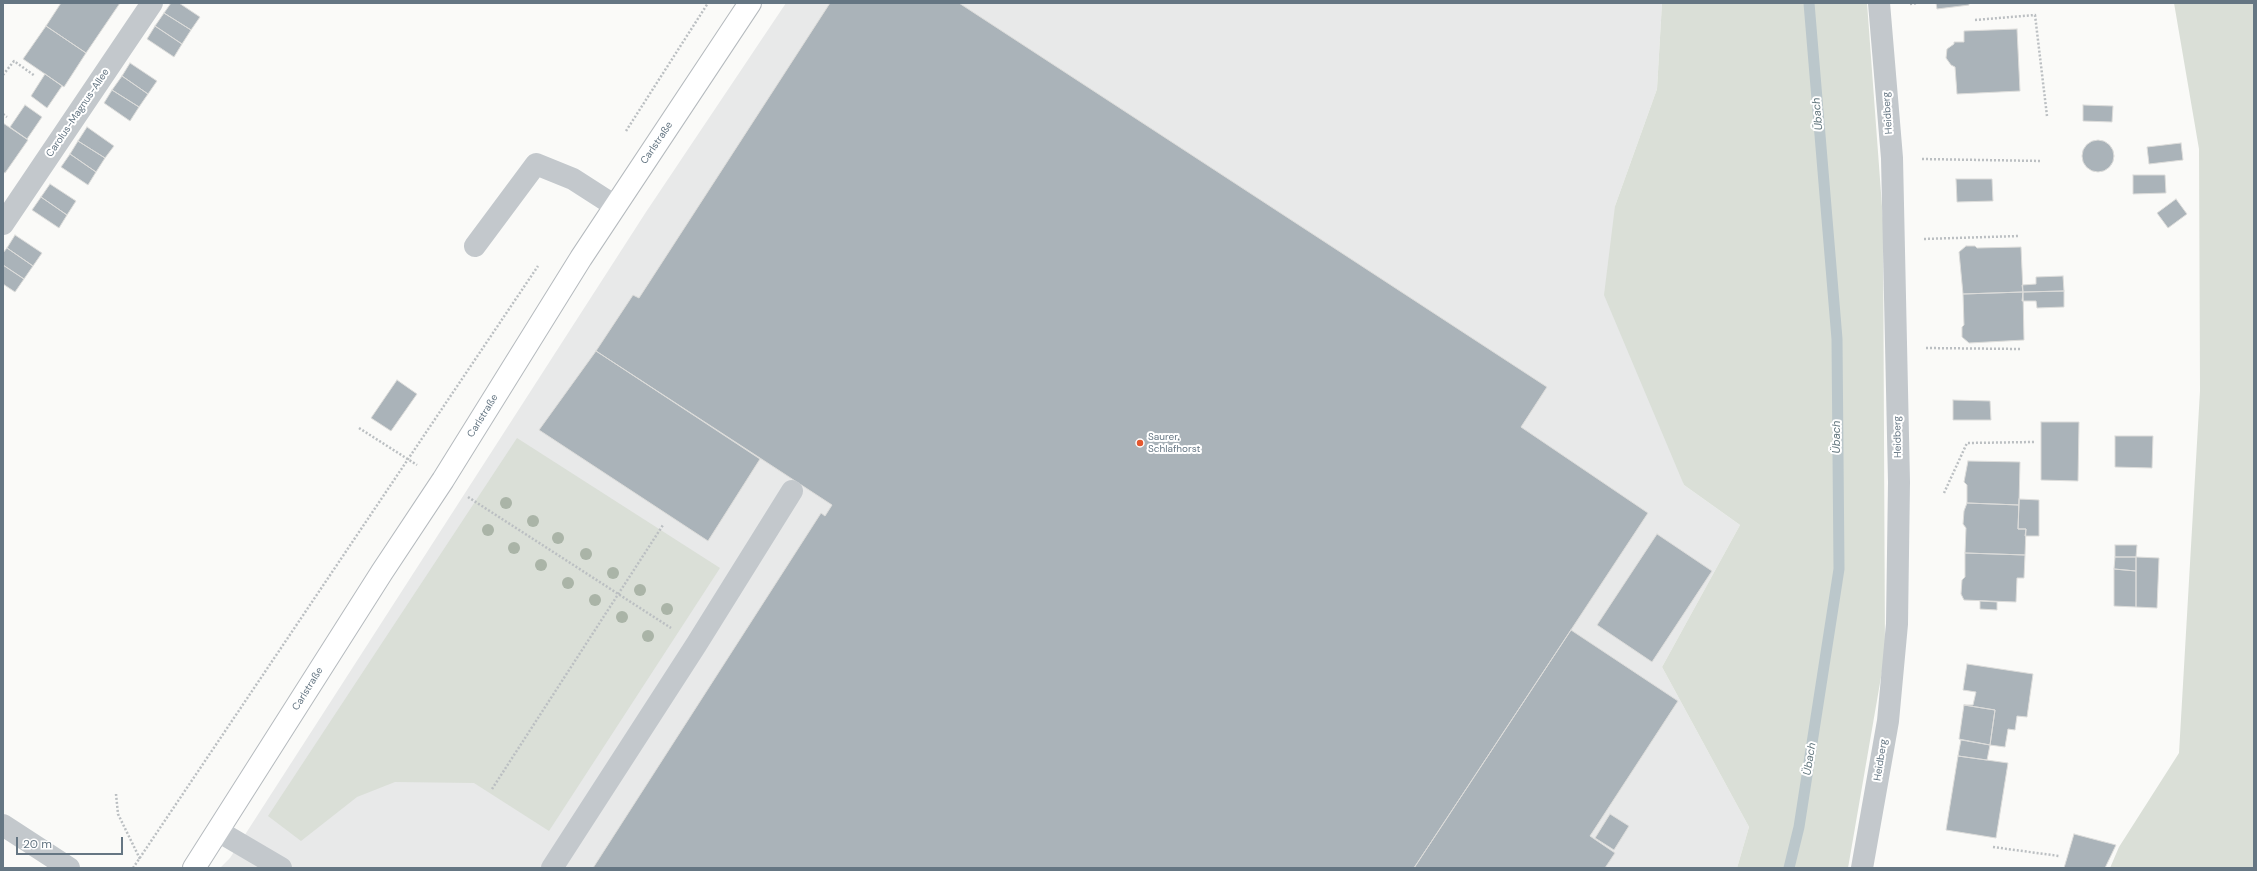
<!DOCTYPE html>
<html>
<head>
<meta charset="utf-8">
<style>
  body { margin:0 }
  #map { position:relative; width:2257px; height:871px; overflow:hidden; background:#fafaf8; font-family:"DM Sans",sans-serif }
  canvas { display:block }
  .frame { position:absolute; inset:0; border:4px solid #657683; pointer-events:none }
  .scale { position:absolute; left:16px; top:837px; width:107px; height:18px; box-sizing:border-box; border:2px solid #657683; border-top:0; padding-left:5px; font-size:12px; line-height:14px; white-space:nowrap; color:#657683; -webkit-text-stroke:3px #fff; paint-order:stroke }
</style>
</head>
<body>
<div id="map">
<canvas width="2257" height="871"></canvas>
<div class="frame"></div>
<div class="scale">20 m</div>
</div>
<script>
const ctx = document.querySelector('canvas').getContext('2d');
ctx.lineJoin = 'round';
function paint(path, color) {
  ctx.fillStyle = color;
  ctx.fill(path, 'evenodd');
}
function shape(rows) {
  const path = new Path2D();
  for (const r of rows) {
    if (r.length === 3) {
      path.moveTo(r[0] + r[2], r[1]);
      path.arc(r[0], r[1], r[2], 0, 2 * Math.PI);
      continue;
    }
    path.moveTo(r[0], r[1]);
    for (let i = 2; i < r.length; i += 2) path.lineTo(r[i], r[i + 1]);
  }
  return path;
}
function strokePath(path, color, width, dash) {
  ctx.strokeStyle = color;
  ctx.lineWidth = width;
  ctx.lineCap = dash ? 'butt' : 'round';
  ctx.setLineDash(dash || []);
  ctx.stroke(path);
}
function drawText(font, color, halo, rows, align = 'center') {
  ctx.font = font + ' "DM Sans",sans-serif';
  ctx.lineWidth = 4;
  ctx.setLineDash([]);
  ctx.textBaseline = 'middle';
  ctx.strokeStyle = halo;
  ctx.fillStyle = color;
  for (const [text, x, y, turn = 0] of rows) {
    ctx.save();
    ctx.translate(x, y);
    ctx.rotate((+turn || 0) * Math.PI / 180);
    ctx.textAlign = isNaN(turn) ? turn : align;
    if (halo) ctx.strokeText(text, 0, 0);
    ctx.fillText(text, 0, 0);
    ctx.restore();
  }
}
const built = shape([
  [786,3,1662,3,1657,89,1615,206,1684,485,1740,525,1662,667,1749,827,1737,868,220,868,230,858,277,785,646,212]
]);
const green = shape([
  [1662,3,1867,3,1883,220,1885,654,1848,868,1737,868,1749,827,1662,667,1740,525,1684,485,1604,295,1615,206,1657,89],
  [2174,3,2254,3,2254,868,2110,868,2119,847,2179,753,2200,391,2199,149],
  [517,438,720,568,549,831,474,783,395,782,357,797,301,841,268,816]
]);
const stream = shape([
  [1789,868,1799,827,1839,569,1837,339,1809,3]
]);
const building = shape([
  [61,3,120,3,86,53,46,26,61,3],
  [171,3,179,3,200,17,191,30,164,13,171,3],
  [830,3,959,3,1547,387,1521,427,1648,513,1414,868,593,868,821,513,825,516,832,505,596,351,633,295,639,298,830,3],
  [1936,3,1969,3,1969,5,1937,9,1936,3],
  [164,13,191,30,182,44,155,26,164,13],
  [46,26,86,53,64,87,23,59,46,26],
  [155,26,182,44,174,57,147,39,155,26],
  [2017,29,2020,91,1957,94,1955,67,1951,65,1946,58,1947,49,1954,44,1954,42,1964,42,1964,31,2017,29],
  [130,63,157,81,148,94,122,76,130,63],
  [45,74,62,86,47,108,31,96,45,74],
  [122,76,148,94,139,107,112,90,122,76],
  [112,90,139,107,130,121,104,103,112,90],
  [25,105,42,117,27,139,10,127,25,105],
  [2083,105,2113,106,2112,122,2083,121,2083,105],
  [3,123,28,140,5,173,3,172,3,123],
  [87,127,114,146,105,158,78,141,87,127],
  [2098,156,16],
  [78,141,105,158,96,172,70,154,78,141],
  [2181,143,2183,160,2149,164,2147,147,2181,143],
  [70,154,96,172,88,185,61,167,70,154],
  [2133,175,2165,175,2166,193,2133,194,2133,175],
  [1956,179,1992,179,1993,201,1957,202,1956,179],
  [50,184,76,201,67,215,41,197,50,184],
  [41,197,67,215,59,228,32,210,41,197],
  [2176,199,2187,214,2168,228,2157,213,2176,199],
  [15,235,42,253,33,266,7,248,15,235],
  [1966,246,1975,246,1977,248,2021,247,2023,292,1963,294,1959,252,1966,246],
  [7,248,33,266,24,279,3,265,3,253,7,248],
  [3,265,24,279,15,292,3,284,3,265],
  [2063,276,2064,291,2023,292,2022,285,2036,284,2036,277,2063,276],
  [2064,291,2064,307,2037,308,2036,301,2022,301,2023,292,2064,291],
  [2023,292,2024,340,1969,343,1962,337,1962,327,1964,325,1963,294,2023,292],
  [596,351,760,459,708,541,539,430,596,351],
  [397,380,417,394,391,431,371,418,397,380],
  [1953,400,1990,401,1991,420,1953,420,1953,400],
  [2041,422,2079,422,2078,481,2041,480,2041,422],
  [2115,436,2153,436,2152,468,2115,467,2115,436],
  [1968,461,2020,462,2019,505,1967,503,1967,485,1964,482,1968,461],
  [2019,499,2039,500,2039,536,2025,536,2026,529,2018,529,2019,499],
  [1967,503,2019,505,2018,529,2026,529,2025,555,1965,553,1966,528,1963,524,1964,511,1967,503],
  [1657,534,1712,571,1652,662,1597,625,1657,534],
  [2115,545,2137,545,2136,557,2115,557,2115,545],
  [1965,553,2025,555,2024,578,2017,578,2016,602,1964,600,1961,594,1962,580,1965,577,1965,553],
  [2115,557,2136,557,2136,571,2114,569,2115,557],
  [2136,557,2159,558,2157,608,2136,607,2136,557],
  [2114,569,2136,571,2136,607,2114,606,2114,569],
  [1980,601,1997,602,1997,610,1980,609,1980,601],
  [1571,630,1678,701,1590,836,1615,853,1605,868,1414,868,1571,630],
  [1967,664,2033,674,2027,717,2017,716,2015,730,2008,729,2005,747,1990,745,1995,710,1964,705,1973,705,1976,692,1963,690,1967,664],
  [1964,705,1995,710,1990,745,1959,739,1964,705],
  [1961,740,1990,745,1987,760,1958,756,1961,740],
  [1958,756,2008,763,1996,838,1946,830,1958,756],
  [1610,814,1629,826,1614,850,1595,838,1610,814],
  [2074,834,2116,845,2105,868,2064,868,2074,834]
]);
const path = shape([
  [1910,4,1918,3],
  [1975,20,2035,15,2047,116],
  [3,75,14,61,35,76],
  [3,114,7,117],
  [626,131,708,3],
  [1922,159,2042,161],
  [1924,239,2019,236],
  [1926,348,2021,349],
  [359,428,417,465],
  [1944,493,1967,443,2034,442],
  [468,497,671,628],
  [492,789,663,525],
  [116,794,118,814,140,859],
  [1993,847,2059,856],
  [133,868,538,266]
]);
const minor = shape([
  [3,224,152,3],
  [475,246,536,164,573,179,615,206],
  [3,825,69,868],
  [218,831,281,868],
  [552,868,696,645,792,491],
  [1862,868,1888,721,1897,624,1899,482,1892,158,1879,3]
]);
const major = shape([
  [194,868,382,572,443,480,581,258,750,3]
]);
const trees = [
  [506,503],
  [533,521],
  [488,530],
  [558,538],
  [514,548],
  [586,554],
  [541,565],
  [613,573],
  [568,583],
  [640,590],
  [595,600],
  [667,609],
  [622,617],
  [648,636]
];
const markers = [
  [1140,443,4,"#e4572e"]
];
const streetNames = [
  ["Carolus-Magnus-Allee",78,113,-56],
  ["Heidberg",1888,113,-94],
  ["Carlstraße",657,143,-56],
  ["Carlstraße",483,416,-58],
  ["Heidberg",1898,437,-91],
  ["Carlstraße",308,689,-58],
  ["Heidberg",1881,760,-81]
];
const poiNames = [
  ["Saurer.",1148,437],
  ["Schlafhorst",1148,449]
];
const waterNames = [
  ["Übach",1818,114,-95],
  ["Übach",1837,437,-90],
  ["Übach",1810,759,-81]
];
paint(built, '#e8e9e9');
paint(green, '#dadfd7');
strokePath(stream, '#bbc7cb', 11);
paint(building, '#aab3b9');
strokePath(building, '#dcdcda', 1);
strokePath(major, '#b5babe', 24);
strokePath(path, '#bbbfc2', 2.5, [2, 2]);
strokePath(minor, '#c3c8cc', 22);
strokePath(major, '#fff', 22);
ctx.fillStyle = '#aab4a7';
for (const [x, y] of trees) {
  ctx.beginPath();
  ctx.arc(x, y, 6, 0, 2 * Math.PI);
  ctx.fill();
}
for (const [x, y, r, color] of markers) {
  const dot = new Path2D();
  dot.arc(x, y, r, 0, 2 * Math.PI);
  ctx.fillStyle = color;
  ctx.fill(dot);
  strokePath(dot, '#fff', 1.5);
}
drawText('10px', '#657683', '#fff', streetNames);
drawText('10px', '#657683', '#fff', poiNames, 'left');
drawText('italic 11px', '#60757c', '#fff', waterNames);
</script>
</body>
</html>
